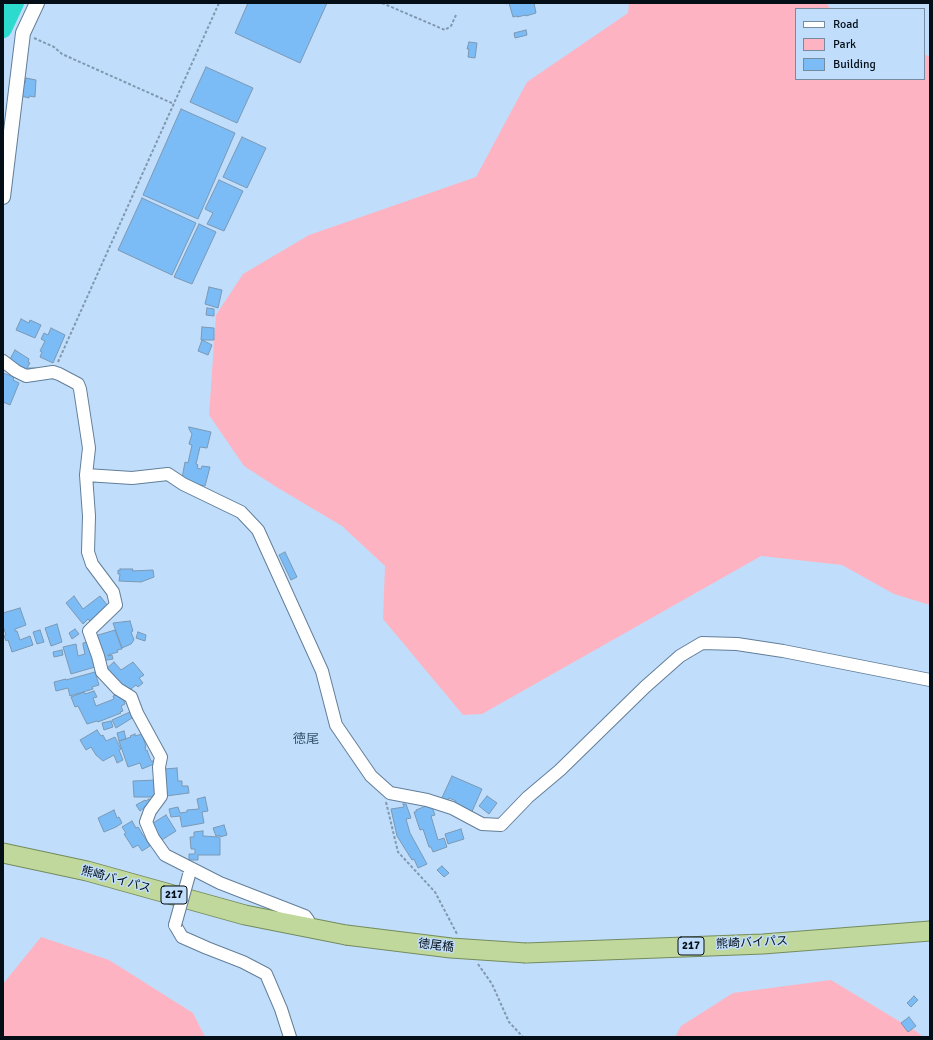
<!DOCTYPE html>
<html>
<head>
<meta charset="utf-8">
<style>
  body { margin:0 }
  #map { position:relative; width:933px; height:1040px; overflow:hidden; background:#c0defc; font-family:Signika,sans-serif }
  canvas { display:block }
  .frame { position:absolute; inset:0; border:4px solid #040e17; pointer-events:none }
  .legend { position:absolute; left:795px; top:8px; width:130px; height:72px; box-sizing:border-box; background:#c0defc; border:1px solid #758ba0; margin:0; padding:5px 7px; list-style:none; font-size:12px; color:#040e17 }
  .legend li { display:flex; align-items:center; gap:8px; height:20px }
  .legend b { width:20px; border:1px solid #758ba0 }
</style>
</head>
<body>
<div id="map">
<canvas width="933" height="1040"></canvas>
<div class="frame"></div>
<ul class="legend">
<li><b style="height:5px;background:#fff"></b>Road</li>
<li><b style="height:11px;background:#fdb3c1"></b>Park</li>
<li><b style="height:11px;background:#7cbcf6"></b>Building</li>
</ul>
</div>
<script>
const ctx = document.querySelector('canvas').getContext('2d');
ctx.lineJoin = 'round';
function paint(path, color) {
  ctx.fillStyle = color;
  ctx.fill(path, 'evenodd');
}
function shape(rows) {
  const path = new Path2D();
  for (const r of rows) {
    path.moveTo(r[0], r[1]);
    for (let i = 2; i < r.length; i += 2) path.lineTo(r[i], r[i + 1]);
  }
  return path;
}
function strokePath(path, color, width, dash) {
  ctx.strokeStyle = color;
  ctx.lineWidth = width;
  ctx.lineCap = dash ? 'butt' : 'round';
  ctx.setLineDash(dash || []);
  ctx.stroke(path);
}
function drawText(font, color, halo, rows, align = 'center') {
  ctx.font = font + ' Signika,"Noto Sans JP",sans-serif';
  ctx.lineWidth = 3;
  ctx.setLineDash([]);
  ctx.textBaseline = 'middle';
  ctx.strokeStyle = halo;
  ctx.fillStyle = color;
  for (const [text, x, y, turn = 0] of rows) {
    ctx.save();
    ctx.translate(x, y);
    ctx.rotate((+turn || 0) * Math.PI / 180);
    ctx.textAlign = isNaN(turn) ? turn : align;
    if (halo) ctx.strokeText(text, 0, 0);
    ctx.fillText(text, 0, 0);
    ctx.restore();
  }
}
const green = shape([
  [629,3,827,3,830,9,796,9,796,79,924,79,924,54,930,57,930,605,894,594,842,565,761,556,482,714,463,715,383,619,385,566,342,526,278,488,244,466,209,415,216,315,243,274,309,235,476,177,527,82,628,13],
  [41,937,109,960,193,1013,205,1037,3,1037,3,984],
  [831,980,917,1032,923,1037,675,1037,681,1026,733,993]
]);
const river = shape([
  [3,29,15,3]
]);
const building = shape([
  [248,3,327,3,300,63,235,33,248,3],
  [505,3,534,3,536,13,526,16,526,15,517,17,517,16,513,17,509,3,506,4,505,3],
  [526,30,527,35,515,38,514,33,526,30],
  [469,42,477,43,475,58,468,57,469,49,467,49,469,42],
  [206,67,253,88,237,123,190,102,206,67],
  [26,78,36,80,35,97,29,96,29,98,21,96,23,82,25,83,26,78],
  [181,109,235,133,198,219,143,195,181,109],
  [242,137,266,148,247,188,223,177,242,137],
  [219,180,243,191,224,231,207,224,213,213,205,209,219,180],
  [142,198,196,223,172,275,118,250,142,198],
  [199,224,216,232,192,284,174,277,199,224],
  [209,287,222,290,218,308,205,304,209,287],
  [207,308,214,309,214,316,206,315,207,308],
  [21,319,29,323,30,320,41,325,35,338,16,330,21,319],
  [202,327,214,328,214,340,201,340,202,327],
  [51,328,65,335,53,363,40,357,42,352,40,351,45,341,41,339,44,333,48,335,51,328],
  [202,340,212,345,208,355,198,351,202,340],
  [15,350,29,359,28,362,30,363,27,368,36,368,36,372,21,370,9,361,15,350],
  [3,373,14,377,13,380,19,383,10,405,3,402,3,373],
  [189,427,211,432,207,448,200,447,196,464,198,465,197,468,201,469,202,466,210,467,205,486,184,481,182,478,185,462,188,463,192,445,189,444,192,434,189,429,189,427],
  [285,552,297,577,291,580,279,555,285,552],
  [120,569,133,569,132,571,153,570,154,577,141,582,119,581,120,574,118,574,118,570,120,571,120,569],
  [74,596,83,609,100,596,108,606,90,621,88,619,83,624,66,603,74,596],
  [20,608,26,625,15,629,15,631,17,631,20,640,30,636,33,645,12,652,8,640,6,641,4,636,6,635,3,626,3,613,20,608],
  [130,621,133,631,131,632,134,640,131,644,122,648,113,623,130,621],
  [57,624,62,642,51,646,45,628,57,624],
  [75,629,79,634,72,639,69,633,75,629],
  [40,630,44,642,37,644,33,632,40,630],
  [115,630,122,649,117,650,118,652,108,655,108,656,112,655,113,659,101,661,95,636,115,630],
  [138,632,146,635,145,641,136,638,138,632],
  [88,642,95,667,71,674,63,647,76,644,78,656,85,654,83,645,83,643,88,642],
  [62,650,63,655,54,657,53,652,62,650],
  [114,662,121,670,133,662,144,675,139,678,143,683,138,687,136,685,127,692,106,669,114,662],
  [95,672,99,685,92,687,93,689,70,696,68,688,56,691,54,682,66,679,66,680,95,672],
  [94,691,97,697,93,698,96,706,114,699,113,696,119,694,122,696,125,704,121,706,123,711,120,712,121,713,98,722,97,721,87,724,78,706,75,707,71,697,84,692,85,694,94,691],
  [130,712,132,718,116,728,112,720,130,712],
  [111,721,113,727,104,730,102,723,111,721],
  [97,730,101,736,103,735,106,741,115,737,121,749,119,750,123,760,117,763,114,755,103,761,96,755,91,747,86,750,80,740,97,730],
  [124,731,126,739,119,741,117,733,124,731],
  [135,734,135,736,142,734,146,747,145,747,146,751,147,750,151,761,153,761,154,764,142,769,140,763,128,767,119,741,131,737,130,736,135,734],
  [177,768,178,781,182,781,182,786,188,786,189,793,166,796,164,769,177,768],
  [452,776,482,789,470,816,453,808,456,801,449,798,446,804,440,802,452,776],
  [157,780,156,797,134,797,133,781,157,780],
  [487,796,497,803,489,814,479,806,487,796],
  [205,797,208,811,202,812,204,823,182,827,180,816,171,817,169,809,178,807,180,813,187,812,187,810,199,809,197,799,205,797],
  [149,799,151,802,140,811,136,805,145,800,146,801,149,799],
  [403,804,406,804,411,818,406,819,410,833,427,864,418,868,414,859,412,860,397,836,391,809,404,807,403,804],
  [431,804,435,815,431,816,438,840,444,838,447,847,433,852,431,847,429,847,423,829,420,830,414,812,416,812,416,810,431,804],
  [114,810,117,818,119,817,122,823,116,827,104,832,98,818,114,810],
  [166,815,176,831,157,843,149,830,155,827,153,823,166,815],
  [132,821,136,828,138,827,150,846,142,851,138,845,133,848,124,834,126,833,122,827,132,821],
  [224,825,227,835,220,837,220,835,216,836,213,828,224,825],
  [461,829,464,839,448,844,445,834,461,829],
  [203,831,203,836,219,837,220,839,220,855,198,855,198,860,189,860,189,854,195,854,195,849,191,849,190,837,194,837,194,832,203,831],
  [442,866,449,873,444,877,437,870,442,866],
  [914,996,918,1000,911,1007,907,1003,914,996],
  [909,1017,916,1026,908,1032,901,1023,909,1017]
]);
const path = shape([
  [382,3,445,30,451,26,456,15],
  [34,38,54,47,62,54,174,104],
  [58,362,219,3],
  [386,802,398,852,435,892,457,934],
  [478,964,492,984,509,1022,523,1037]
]);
const minor = shape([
  [3,361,16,371,26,376,53,372,59,374,78,384,80,389,89,448,86,475,89,516,88,552,92,564,113,592,116,605,89,631,98,656,102,672,118,689,131,697,137,713,161,757,159,767,161,796,150,811,146,822,153,838,165,855,220,883,305,916,308,920,308,927],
  [86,475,132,478,168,474,183,484,241,512,258,530,322,671,336,725,371,776,390,793,427,800,452,808,482,824,501,825,528,797,560,770,645,687,680,656,702,643,737,644,783,651,930,680],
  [175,925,182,937,207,948,243,962,266,974,281,1009,290,1037]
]);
const tertiary = shape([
  [3,197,23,33,37,3]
]);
const trunk = shape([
  [3,853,87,871,245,915,346,935],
  [526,953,763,944,930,931]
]);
const minorBridge = shape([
  [175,925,189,875]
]);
const trunkBridge = shape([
  [346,935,451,948,526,953]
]);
const shields = [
  [174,895,26],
  [691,946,26]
];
const shieldNames = [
  ["217",174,895],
  ["217",691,946]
];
const streetNames = [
  ["熊崎バイパス",116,880,15],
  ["熊崎バイパス",752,943,-3],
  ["徳尾橋",436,946,7]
];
const neighbourhoodNames = [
  ["徳尾",306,740]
];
paint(green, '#fdb3c1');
strokePath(river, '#2ddbce', 18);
paint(building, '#7cbcf6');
strokePath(building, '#7b98b3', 1);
strokePath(minor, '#627e98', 14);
strokePath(tertiary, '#627e98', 16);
strokePath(trunk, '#748b5d', 21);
strokePath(path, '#8198af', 2, [3, 2]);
strokePath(minor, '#fff', 12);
strokePath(tertiary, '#fff', 14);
strokePath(trunk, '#c0d89c', 19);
strokePath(minorBridge, '#627e98', 14, []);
strokePath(trunkBridge, '#748b5d', 21, []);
strokePath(minorBridge, '#fff', 12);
strokePath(trunkBridge, '#c0d89c', 19);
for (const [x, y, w] of shields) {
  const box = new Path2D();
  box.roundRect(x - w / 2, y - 9, w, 18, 3);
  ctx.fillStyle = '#c0defc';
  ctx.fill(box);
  strokePath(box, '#040e17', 1);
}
drawText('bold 11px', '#040e17', null, shieldNames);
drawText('12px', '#040e17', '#c0defc', streetNames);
drawText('13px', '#38536b', '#c0defc', neighbourhoodNames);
</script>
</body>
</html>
